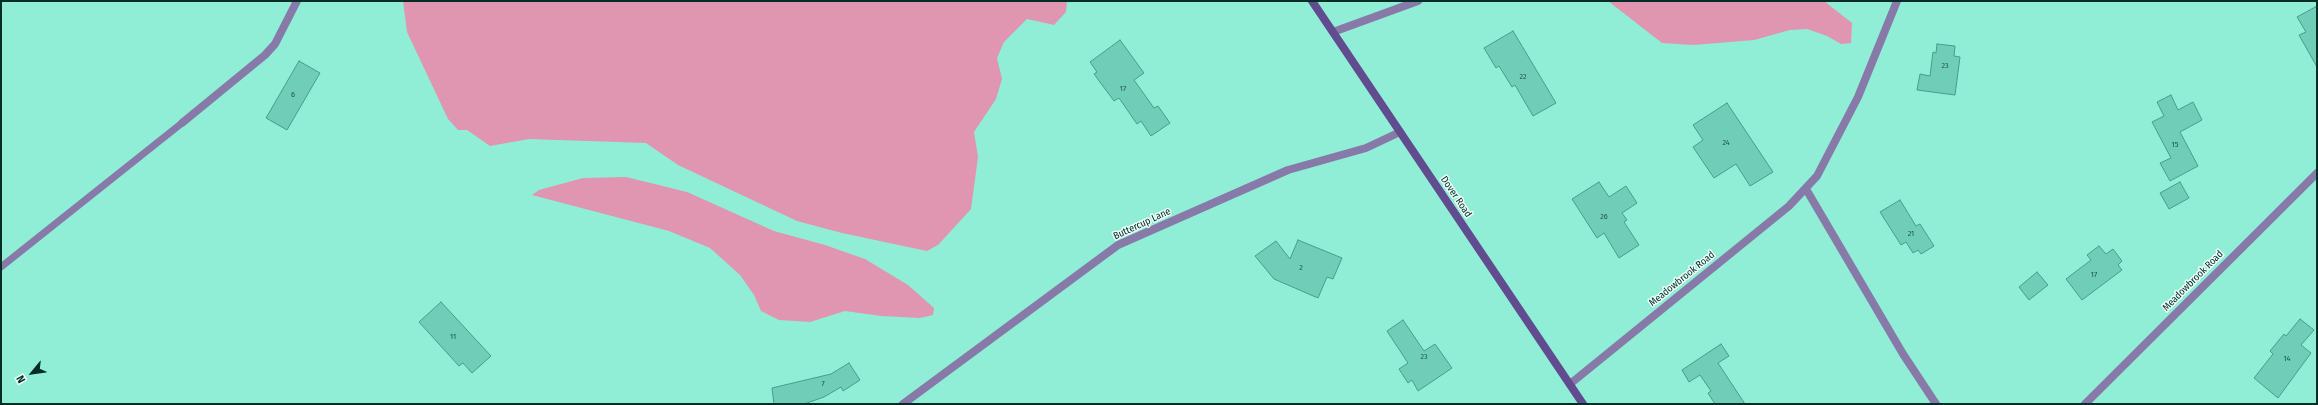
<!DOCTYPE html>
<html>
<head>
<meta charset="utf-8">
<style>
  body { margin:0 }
  #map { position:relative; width:2318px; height:405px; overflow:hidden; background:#90eed7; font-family:"Fira Sans Condensed",sans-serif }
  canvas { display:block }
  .frame { position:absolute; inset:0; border:2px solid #032e26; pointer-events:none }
  .north { position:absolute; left:12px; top:353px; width:40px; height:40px; -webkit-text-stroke:3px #edfef9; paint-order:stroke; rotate:241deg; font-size:11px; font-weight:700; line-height:16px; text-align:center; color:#032e26 }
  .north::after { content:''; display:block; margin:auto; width:14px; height:18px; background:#032e26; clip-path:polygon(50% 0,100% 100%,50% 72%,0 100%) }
</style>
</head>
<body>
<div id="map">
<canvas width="2318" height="405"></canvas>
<div class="frame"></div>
<div class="north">N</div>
</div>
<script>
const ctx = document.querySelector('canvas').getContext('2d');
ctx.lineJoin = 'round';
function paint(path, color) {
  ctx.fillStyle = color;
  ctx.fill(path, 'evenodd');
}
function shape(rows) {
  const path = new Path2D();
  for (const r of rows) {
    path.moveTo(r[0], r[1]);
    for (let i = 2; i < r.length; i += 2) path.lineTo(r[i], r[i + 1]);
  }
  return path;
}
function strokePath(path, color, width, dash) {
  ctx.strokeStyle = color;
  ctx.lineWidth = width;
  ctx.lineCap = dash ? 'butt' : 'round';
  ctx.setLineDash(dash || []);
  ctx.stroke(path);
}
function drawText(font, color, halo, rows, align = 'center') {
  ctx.font = font + ' "Fira Sans Condensed",sans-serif';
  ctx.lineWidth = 3;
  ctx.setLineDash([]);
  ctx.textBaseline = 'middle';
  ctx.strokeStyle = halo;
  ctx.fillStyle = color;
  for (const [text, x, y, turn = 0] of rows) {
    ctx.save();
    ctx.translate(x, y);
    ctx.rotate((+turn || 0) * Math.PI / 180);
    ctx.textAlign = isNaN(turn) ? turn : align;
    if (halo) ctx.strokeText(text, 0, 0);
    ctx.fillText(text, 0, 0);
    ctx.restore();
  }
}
const green = shape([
  [403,1,1067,1,1066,12,1054,25,1027,19,1004,42,997,58,1002,79,996,99,974,132,978,157,971,209,938,245,927,251,842,233,797,221,678,165,646,143,529,139,490,146,467,130,458,130,448,119,407,32],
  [1608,1,1824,1,1852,23,1851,43,1841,44,1827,36,1807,29,1790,30,1754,40,1693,45,1662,43],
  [626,177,687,192,774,231,825,245,865,259,908,285,934,308,933,315,920,318,881,316,845,311,810,322,779,320,761,311,754,295,740,275,710,248,669,231,532,195,539,190,583,178]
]);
const building = shape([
  [2317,6,2317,67,2299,35,2306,32,2297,17,2317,6],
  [1513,31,1556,103,1533,116,1515,85,1512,87,1499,66,1496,68,1484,48,1513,31],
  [1120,40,1144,73,1134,80,1154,108,1158,106,1170,123,1151,136,1141,121,1137,124,1119,98,1114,101,1094,74,1097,72,1090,62,1120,40],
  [1937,44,1955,46,1954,56,1960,57,1955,95,1917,90,1920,74,1930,76,1933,52,1936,53,1937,44],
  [299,61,320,73,287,130,266,118,299,61],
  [2171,95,2178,110,2193,102,2202,120,2180,132,2198,166,2170,181,2160,163,2171,158,2152,122,2164,116,2157,102,2171,95],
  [1727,103,1773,172,1750,186,1736,164,1714,178,1693,147,1703,140,1693,125,1727,103],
  [1599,182,1609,197,1626,186,1637,203,1622,213,1627,220,1624,222,1639,245,1619,258,1604,233,1597,238,1572,199,1599,182],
  [2180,182,2189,198,2169,209,2160,193,2180,182],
  [1900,200,1916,226,1920,224,1934,246,1921,254,1918,250,1913,253,1906,242,1901,245,1880,212,1900,200],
  [1298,240,1342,258,1333,279,1327,277,1318,298,1274,279,1255,256,1276,241,1290,259,1298,240],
  [2099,246,2106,254,2113,249,2122,261,2118,265,2122,270,2082,300,2066,279,2091,260,2087,255,2099,246],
  [2037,272,2048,285,2029,300,2019,287,2037,272],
  [441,302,491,356,472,373,463,363,459,366,419,322,441,302],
  [2300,319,2314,330,2301,345,2311,353,2278,398,2254,378,2273,354,2270,351,2284,334,2286,336,2300,319],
  [1403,320,1424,351,1435,344,1452,368,1418,391,1412,380,1408,383,1399,369,1408,363,1387,331,1403,320],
  [1721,344,1729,356,1718,363,1745,404,1715,404,1708,393,1711,391,1700,375,1689,382,1682,370,1721,344],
  [849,363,860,380,843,391,841,387,824,397,804,404,774,404,772,388,831,374,849,363]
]);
const lane = shape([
  [1,267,182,123]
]);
const street = shape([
  [1333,32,1418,1],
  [182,123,265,55,275,44,297,1],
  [1806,189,1903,354,1936,404],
  [1570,384,1789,206,1817,176,1858,97,1897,1],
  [903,404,1118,245,1288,170,1366,148,1400,132],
  [2085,404,2317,173]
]);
const secondary = shape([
  [1312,1,1583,404]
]);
const numberNames = [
  ["23",1945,66],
  ["22",1523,77],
  ["17",1123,89],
  ["6",293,95],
  ["24",1726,143],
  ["15",2175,145],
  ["26",1604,217],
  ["21",1911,234],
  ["2",1301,268],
  ["17",2094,275],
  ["11",453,337],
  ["23",1424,357],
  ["14",2287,359],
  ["7",823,384]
];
const streetNames = [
  ["Dover Road",1456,197,56],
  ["Buttercup Lane",1142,224,-25],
  ["Meadowbrook Road",1682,279,-39],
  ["Meadowbrook Road",2193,281,-45]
];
paint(green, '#e095b0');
paint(building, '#70ceb8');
strokePath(building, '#3fa08b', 1);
strokePath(lane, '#877aa9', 7);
strokePath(street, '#877aa9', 8);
strokePath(secondary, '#614c8f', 8);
drawText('8px', '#1e564a', null, numberNames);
drawText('10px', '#032e26', '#edfef9', streetNames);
</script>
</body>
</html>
